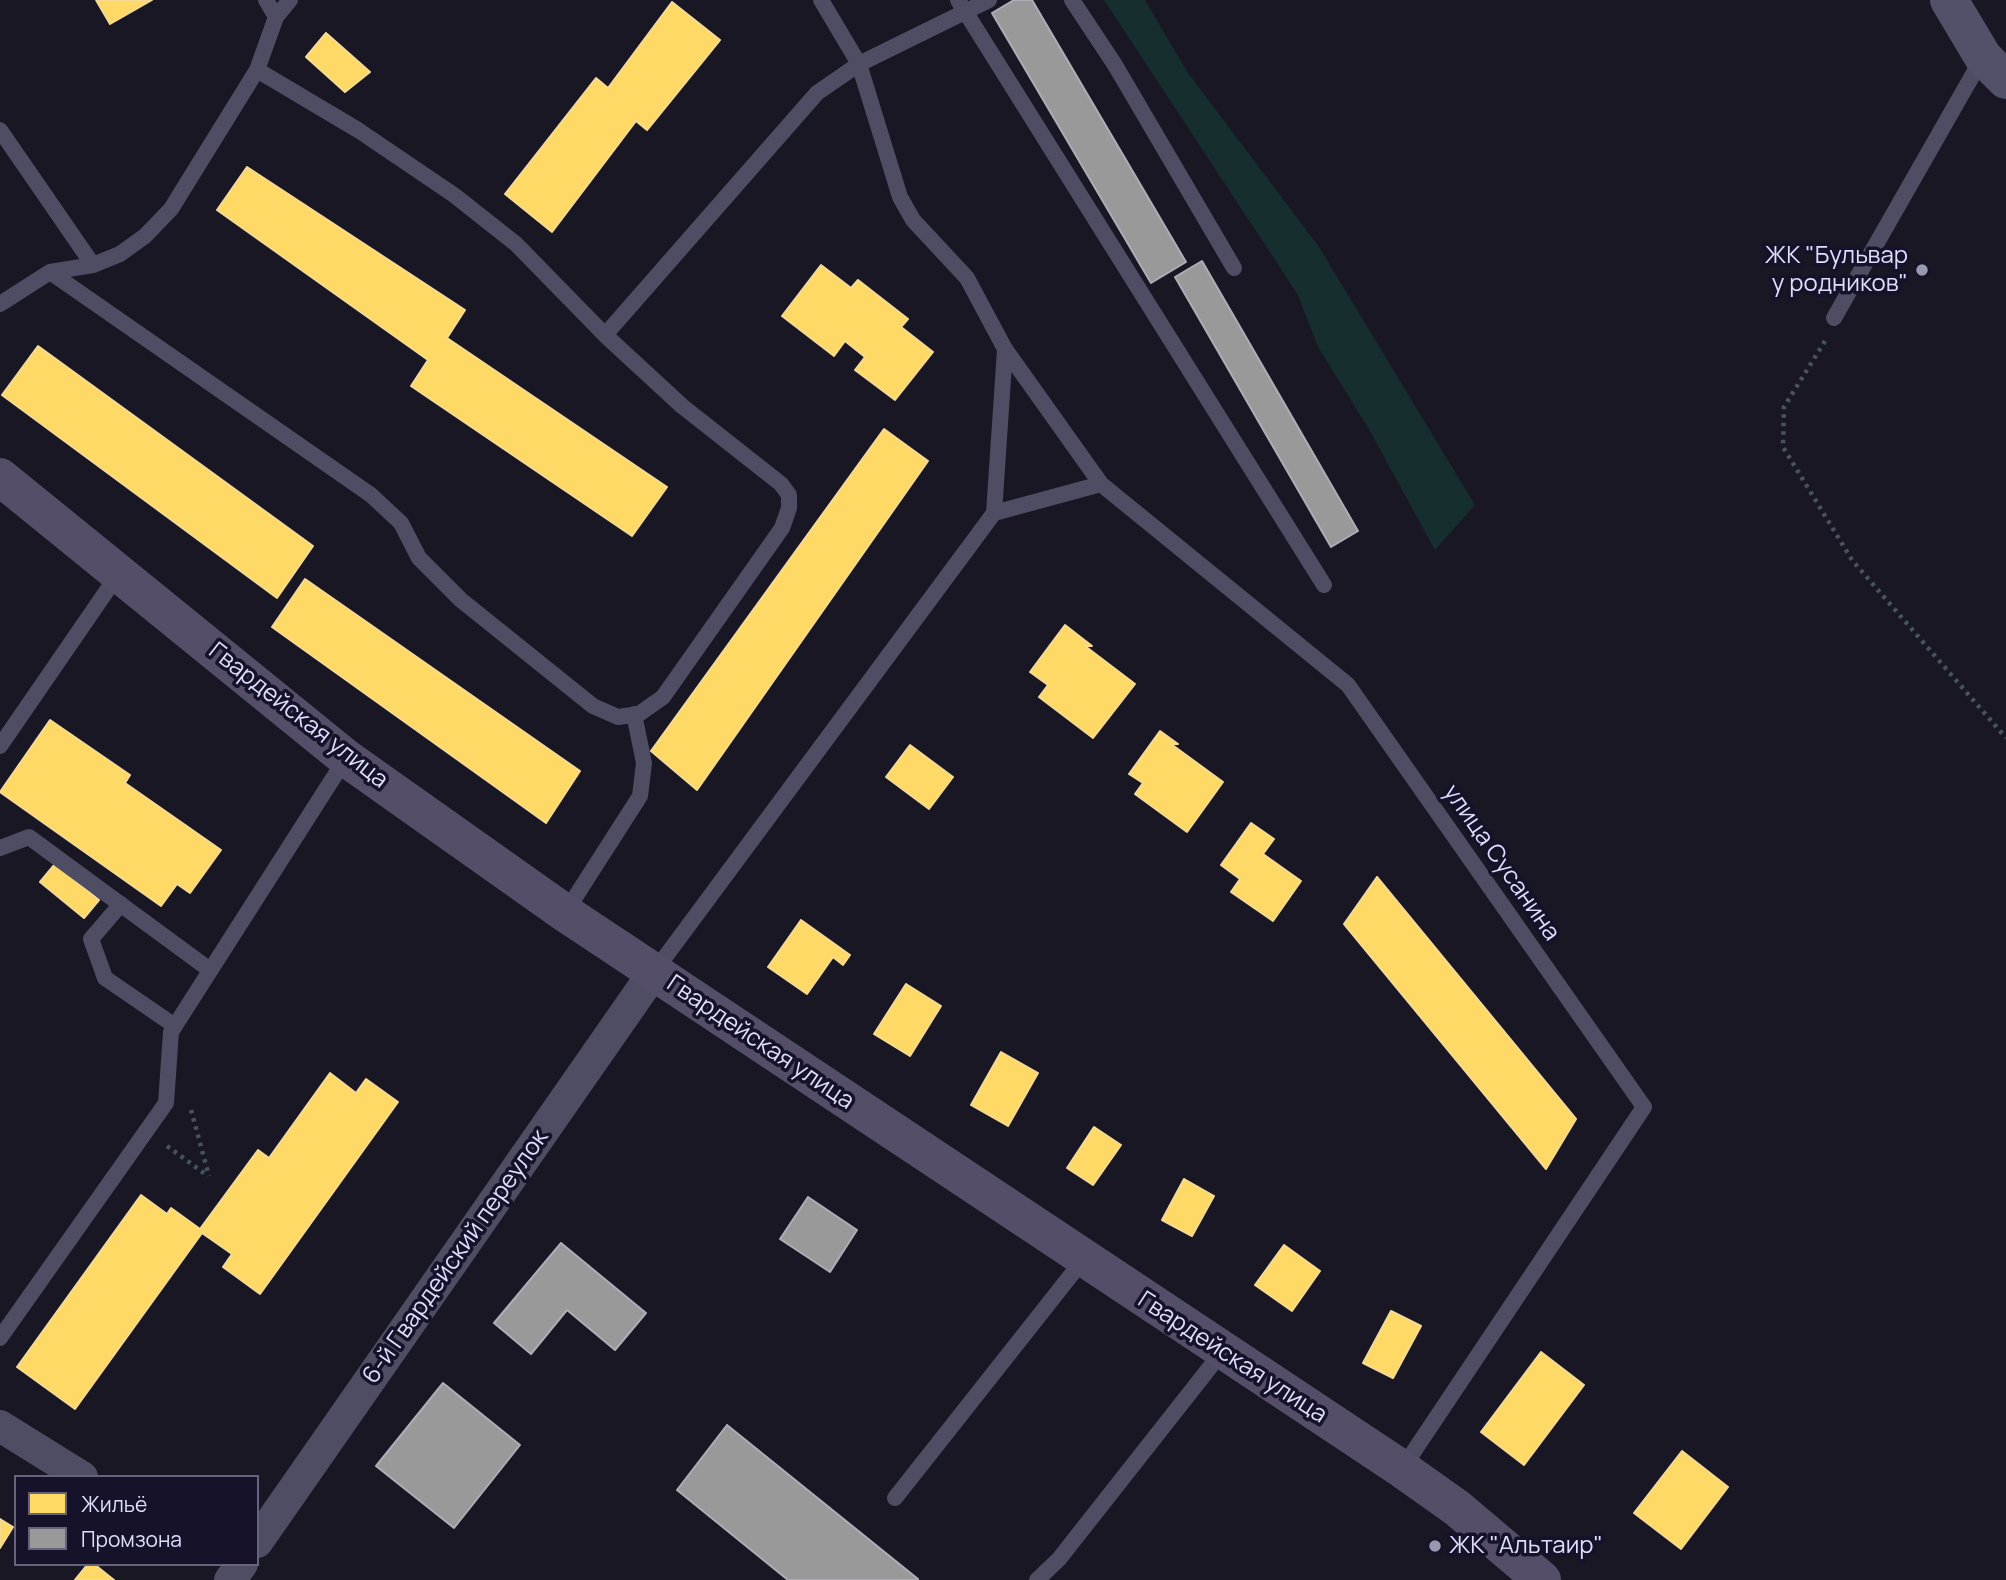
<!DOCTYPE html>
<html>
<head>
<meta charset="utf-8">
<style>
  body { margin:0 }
  #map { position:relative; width:2006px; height:1580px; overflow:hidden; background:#191724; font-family:Manrope,sans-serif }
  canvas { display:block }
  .legend { position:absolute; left:14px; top:1475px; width:245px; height:91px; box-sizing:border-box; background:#151229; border:2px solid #65637e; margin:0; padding:9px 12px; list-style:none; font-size:21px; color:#deddfd }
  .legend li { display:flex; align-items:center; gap:14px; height:35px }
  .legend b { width:35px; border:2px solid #65637e }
</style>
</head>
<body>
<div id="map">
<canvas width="2006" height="1580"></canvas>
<ul class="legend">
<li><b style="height:19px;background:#ffd966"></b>Жильё</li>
<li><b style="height:19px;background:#999"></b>Промзона</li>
</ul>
</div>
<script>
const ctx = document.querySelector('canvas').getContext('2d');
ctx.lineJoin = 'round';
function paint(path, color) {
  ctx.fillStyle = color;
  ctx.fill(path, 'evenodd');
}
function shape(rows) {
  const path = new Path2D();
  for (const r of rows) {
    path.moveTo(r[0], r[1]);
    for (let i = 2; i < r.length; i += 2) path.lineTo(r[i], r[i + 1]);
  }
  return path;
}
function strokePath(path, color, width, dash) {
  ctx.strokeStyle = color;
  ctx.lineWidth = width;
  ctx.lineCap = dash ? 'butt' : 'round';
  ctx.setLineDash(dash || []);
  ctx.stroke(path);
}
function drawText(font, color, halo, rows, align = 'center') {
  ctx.font = font + ' Manrope,sans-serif';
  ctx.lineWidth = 7;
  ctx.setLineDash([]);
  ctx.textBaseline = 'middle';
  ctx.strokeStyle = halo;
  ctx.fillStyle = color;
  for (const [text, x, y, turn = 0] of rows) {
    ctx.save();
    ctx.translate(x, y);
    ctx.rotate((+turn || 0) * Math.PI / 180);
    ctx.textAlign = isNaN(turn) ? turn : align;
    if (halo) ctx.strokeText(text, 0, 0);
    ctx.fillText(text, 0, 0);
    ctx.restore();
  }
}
const green = shape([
  [1104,0,1145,0,1188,73,1319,247,1475,505,1435,550,1370,431,1318,347,1298,295]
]);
const homes = shape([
  [96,0,152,0,110,24,96,0],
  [672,2,720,40,647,130,636,121,552,232,505,194,596,78,608,88,672,2],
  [326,33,370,72,345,92,306,57,326,33],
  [247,167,465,310,447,338,667,487,632,536,411,386,428,360,217,210,247,167],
  [821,265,851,288,858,280,908,319,901,327,933,352,895,400,855,370,865,357,845,341,834,356,782,316,821,265],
  [38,346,313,546,277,598,2,395,38,346],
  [884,429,928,461,697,790,651,751,884,429],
  [305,579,580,771,546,823,272,627,305,579],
  [1065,625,1092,646,1085,646,1135,684,1093,738,1039,697,1048,685,1030,672,1065,625],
  [50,720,130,775,125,783,221,850,190,893,177,884,161,906,0,792,50,720],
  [1160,731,1178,744,1171,744,1223,782,1187,832,1135,794,1143,783,1129,774,1160,731],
  [910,745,953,777,929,809,886,777,910,745],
  [1251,823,1274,839,1263,854,1301,881,1273,921,1231,892,1240,879,1221,865,1251,823],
  [55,864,99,900,84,918,40,882,55,864],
  [1377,877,1576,1119,1546,1169,1344,924,1377,877],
  [801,920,850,955,843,965,833,957,807,994,768,967,801,920],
  [906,984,941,1006,910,1056,874,1034,906,984],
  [1001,1052,1038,1073,1008,1126,971,1105,1001,1052],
  [330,1073,356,1093,366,1079,398,1102,260,1294,223,1267,232,1254,202,1233,75,1409,17,1367,141,1195,167,1214,171,1208,200,1229,258,1150,269,1158,330,1073],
  [1094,1127,1121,1145,1093,1185,1067,1168,1094,1127],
  [1184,1179,1214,1196,1192,1236,1162,1220,1184,1179],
  [1284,1245,1320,1271,1292,1311,1255,1285,1284,1245],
  [1391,1311,1421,1326,1393,1378,1363,1363,1391,1311],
  [1541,1352,1584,1385,1524,1465,1481,1432,1541,1352],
  [1682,1451,1728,1487,1681,1549,1634,1513,1682,1451],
  [0,1519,13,1527,0,1548,0,1519],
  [88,1564,94,1564,114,1580,75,1580,88,1564]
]);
const industry = shape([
  [1014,0,1032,0,1186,262,1151,283,992,13,1014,0],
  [1202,261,1358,531,1331,547,1175,277,1202,261],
  [808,1197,857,1230,830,1272,780,1239,808,1197],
  [561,1243,646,1313,615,1350,567,1310,531,1354,494,1323,561,1243],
  [443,1383,520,1445,454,1528,376,1466,443,1383],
  [727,1425,918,1579,917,1580,788,1580,677,1490,727,1425]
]);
const path = shape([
  [1825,341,1784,407,1783,447,1852,560,2006,738],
  [191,1110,209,1176],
  [167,1146,208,1176]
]);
const lane = shape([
  [266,0,276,17],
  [821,0,859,64,900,197,913,220,967,278,1005,349,1101,484,1348,685,1644,1107,1402,1469],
  [958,0,1324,585],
  [1072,0,1115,65,1234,268],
  [257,70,358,130,454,195,516,244,605,335,817,93,859,64,989,0],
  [0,130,93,265],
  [50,272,371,495,401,523,419,558,461,600,593,706,618,717,639,714,663,697,782,528,789,508,789,495,781,484,682,406,605,335],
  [0,304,50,272,93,265,120,254,145,236,171,209,257,70,276,17,290,0],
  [1834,318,1983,57],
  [994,513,1101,484],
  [0,746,119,573],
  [0,848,29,837,210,970],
  [121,904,91,939,105,978,175,1026],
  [565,913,640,796,644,763,634,714],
  [654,972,994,513,1005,349],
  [0,1338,166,1103,171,1032,346,758],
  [895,1498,1083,1260],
  [1037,1580,1059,1559,1222,1352]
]);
const street = shape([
  [0,1426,82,1477],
  [257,1542,654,972],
  [230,1580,242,1564]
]);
const secondary = shape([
  [1949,0,1983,57,2006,80]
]);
const primary = shape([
  [0,477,346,758,565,913,1402,1469,1457,1508,1542,1580]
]);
const markers = [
  [1922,270,7,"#9998b1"],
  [1435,1546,7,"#9998b1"]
];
const poiNames = [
  ["ЖК \"Бульвар",1908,256],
  ["у родников\"",1908,284],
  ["ЖК \"Альтаир\"",1449,1546,"left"]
];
const streetNames = [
  ["Гвардейская улица",298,716,38],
  ["улица Сусанина",1501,863,55],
  ["Гвардейская улица",760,1043,34],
  ["6-й Гвардейский переулок",456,1257,-55],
  ["Гвардейская улица",1232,1358,33]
];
paint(green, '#162e2e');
paint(homes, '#ffd966');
strokePath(homes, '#f5da93', 2);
paint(industry, '#999');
strokePath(industry, '#aeadb7', 2);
strokePath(path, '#475360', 4.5, [3.5, 5]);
strokePath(lane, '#4e4d63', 16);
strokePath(street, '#4e4d63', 32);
strokePath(secondary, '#515269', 38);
strokePath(primary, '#554e68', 38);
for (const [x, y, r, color] of markers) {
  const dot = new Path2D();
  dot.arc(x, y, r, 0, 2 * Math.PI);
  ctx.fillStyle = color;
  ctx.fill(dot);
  strokePath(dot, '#151229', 2.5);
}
drawText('24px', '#deddfd', '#151229', poiNames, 'right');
drawText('24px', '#deddfd', '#151229', streetNames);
</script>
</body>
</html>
